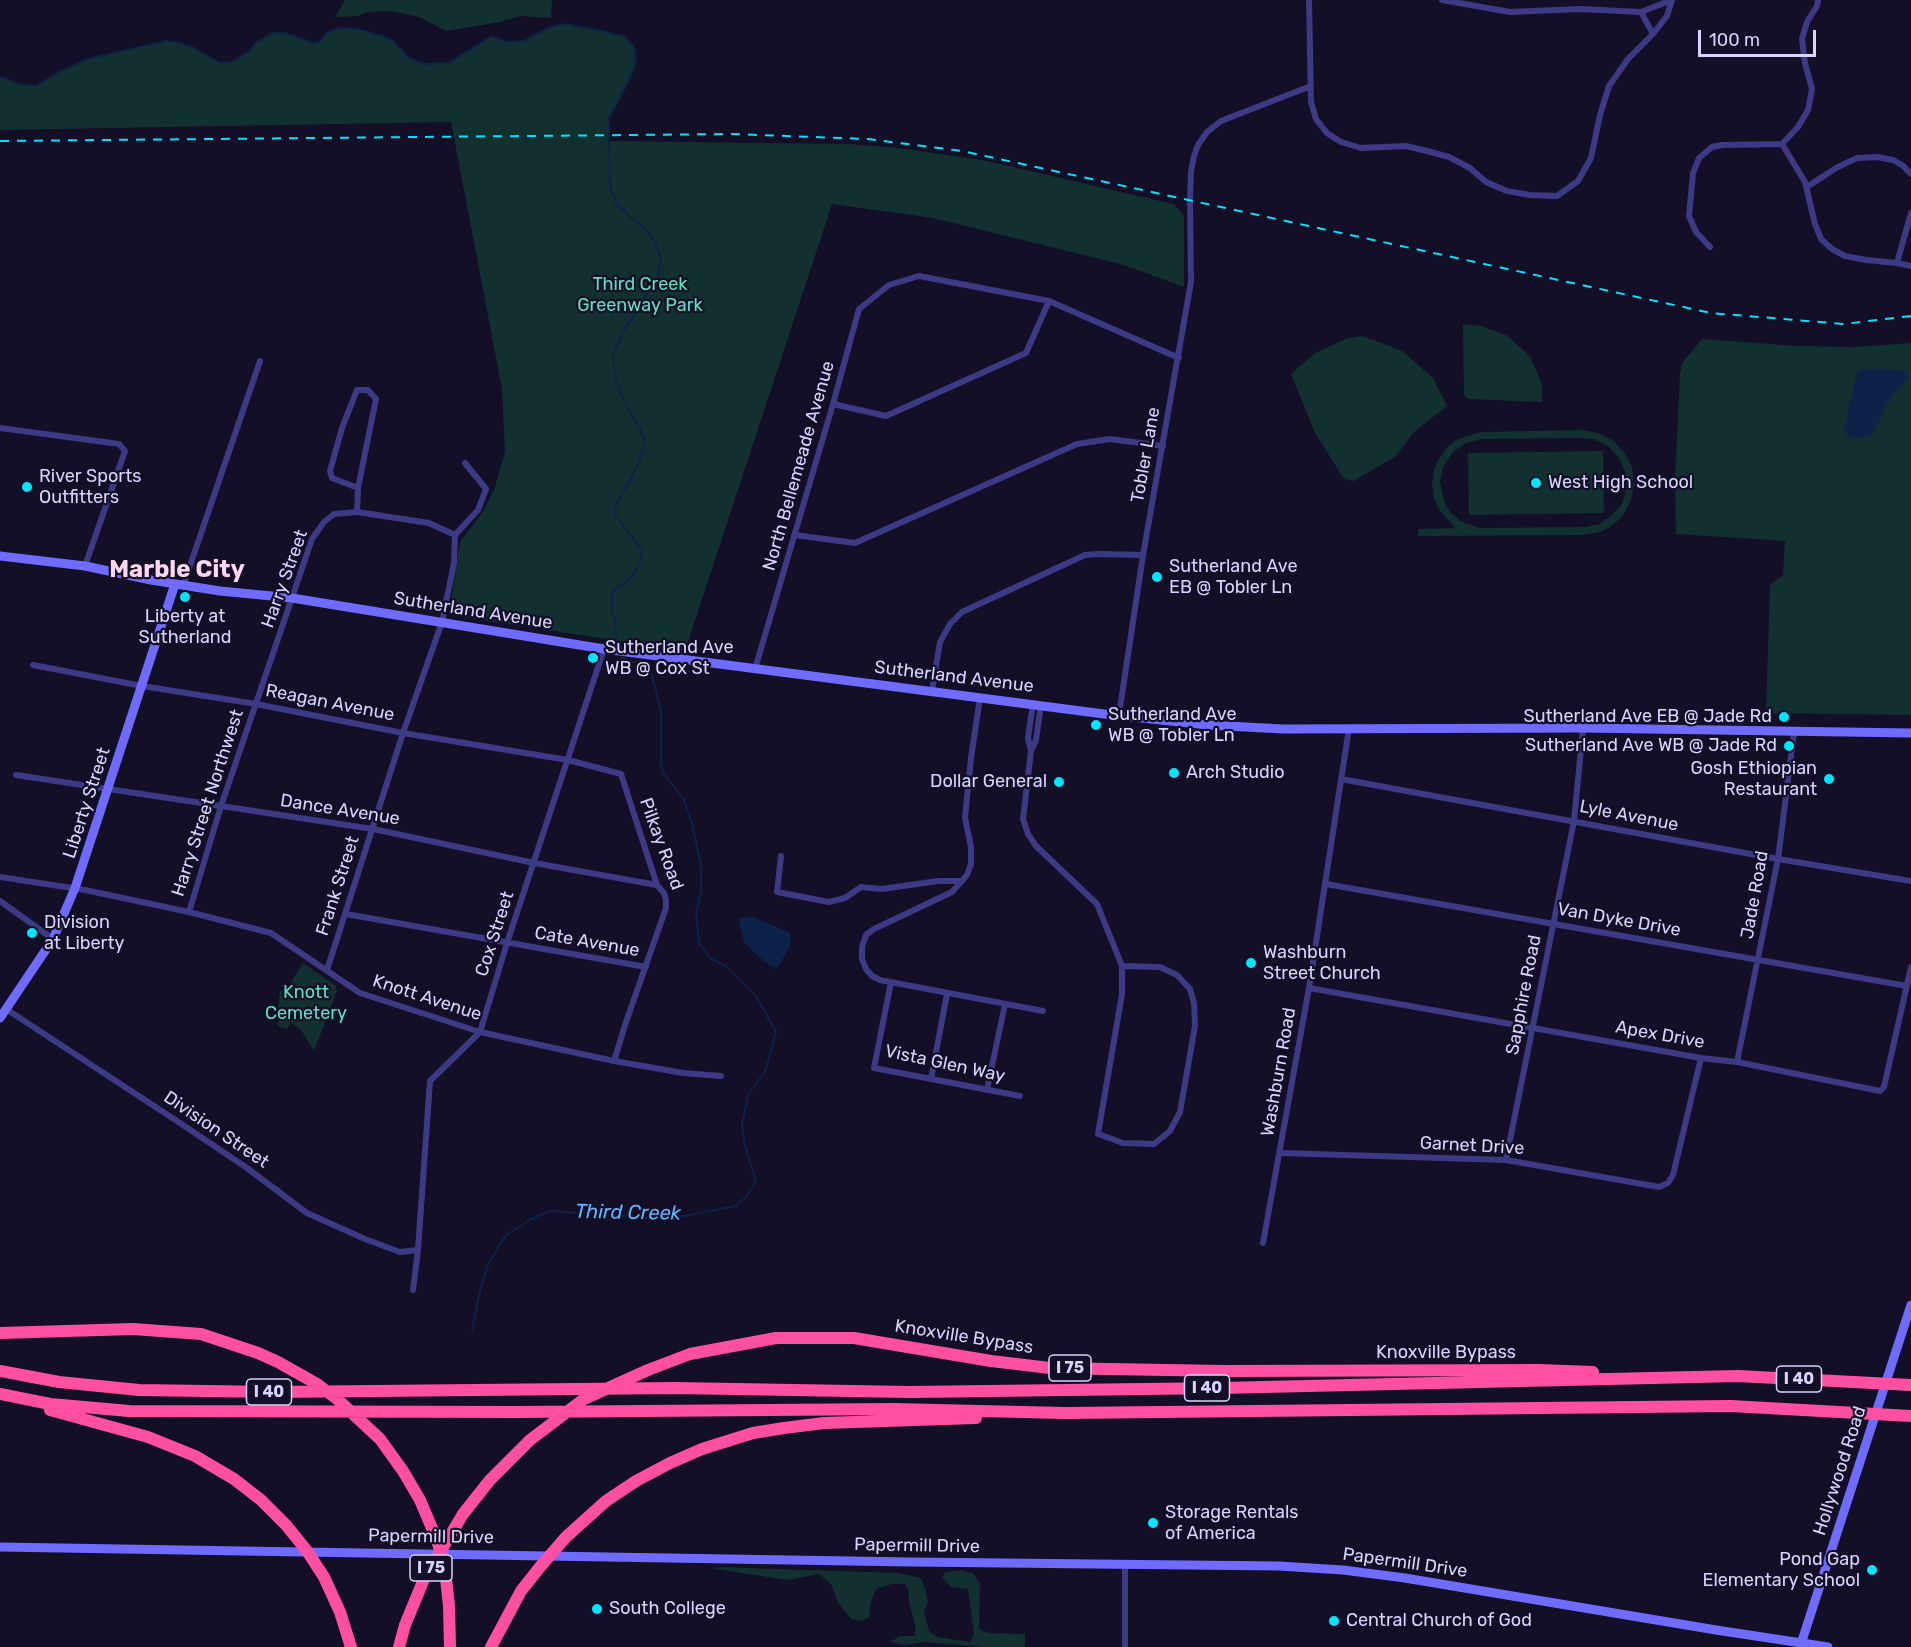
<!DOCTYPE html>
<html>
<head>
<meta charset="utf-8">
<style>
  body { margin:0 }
  #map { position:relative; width:1911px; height:1647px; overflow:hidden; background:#130f26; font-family:Rubik,sans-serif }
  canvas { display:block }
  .scale { position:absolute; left:1698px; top:30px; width:118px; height:27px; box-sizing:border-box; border:3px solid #d9d4ff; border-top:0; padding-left:8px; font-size:18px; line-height:21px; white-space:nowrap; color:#d9d4ff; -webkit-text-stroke:4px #130f26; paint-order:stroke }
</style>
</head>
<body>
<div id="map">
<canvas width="1911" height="1647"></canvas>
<div class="scale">100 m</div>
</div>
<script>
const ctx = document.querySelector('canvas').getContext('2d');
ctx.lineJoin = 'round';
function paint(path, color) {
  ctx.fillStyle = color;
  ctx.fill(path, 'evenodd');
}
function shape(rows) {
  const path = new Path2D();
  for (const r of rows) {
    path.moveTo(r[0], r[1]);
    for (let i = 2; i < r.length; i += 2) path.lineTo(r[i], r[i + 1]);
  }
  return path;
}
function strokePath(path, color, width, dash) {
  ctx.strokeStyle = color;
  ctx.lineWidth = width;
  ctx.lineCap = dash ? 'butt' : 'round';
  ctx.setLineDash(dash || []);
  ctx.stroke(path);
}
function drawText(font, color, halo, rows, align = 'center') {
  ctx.font = font + ' Rubik,sans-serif';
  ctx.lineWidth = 4.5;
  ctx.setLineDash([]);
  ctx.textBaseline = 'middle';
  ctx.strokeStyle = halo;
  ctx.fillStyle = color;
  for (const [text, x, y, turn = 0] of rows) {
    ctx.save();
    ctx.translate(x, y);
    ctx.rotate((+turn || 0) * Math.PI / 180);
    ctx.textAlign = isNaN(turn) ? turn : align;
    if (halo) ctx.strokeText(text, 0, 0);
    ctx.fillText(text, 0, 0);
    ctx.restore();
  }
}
const green = shape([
  [345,0,552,0,551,18,520,16,500,22,446,31,419,17,392,11,367,12,358,16,335,17],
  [565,24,602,31,625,37,634,47,636,54,633,70,609,118,609,141,849,144,900,148,987,161,1173,204,1184,215,1184,287,1124,265,933,218,832,204,685,651,449,615,460,542,482,513,494,490,505,452,502,389,451,122,0,130,0,77,20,84,36,86,55,74,88,59,166,41,177,42,194,48,220,63,232,62,248,52,257,42,272,33,285,33,315,43,319,42,327,33,338,28,357,29,382,36,393,41,409,58,425,64,449,63,491,36,507,42,524,41,550,27],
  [1463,324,1481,326,1506,335,1530,356,1542,384,1542,402,1468,399,1464,395],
  [1363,336,1402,351,1433,378,1447,406,1414,432,1396,456,1354,481,1344,479,1315,433,1291,374,1315,353,1348,338],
  [1702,339,1797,346,1854,347,1911,343,1911,715,1766,713,1770,585,1783,575,1785,541,1676,534,1675,478,1680,374,1682,363],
  [1582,430,1598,433,1614,441,1626,455,1632,467,1634,485,1631,500,1622,517,1610,527,1600,532,1582,535,1418,536,1418,529,1456,528,1440,511,1434,499,1432,484,1434,469,1438,460,1447,447,1458,439,1481,432],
  [1580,438,1593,439,1607,445,1619,458,1625,472,1626,490,1622,504,1612,515,1600,524,1586,527,1480,528,1461,521,1451,513,1445,504,1440,482,1443,467,1453,452,1466,443,1482,439],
  [1603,451,1604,513,1469,515,1468,453],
  [303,963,336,986,337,991,314,1051,301,1030,290,1022,287,1030,277,1025,281,1016,277,1013,280,992,289,986],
  [719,1567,898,1573,921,1578,926,1591,928,1602,924,1613,929,1631,937,1637,970,1642,974,1635,968,1589,951,1587,942,1577,945,1572,961,1570,973,1573,980,1584,979,1629,989,1633,1025,1634,1025,1645,1024,1647,984,1647,925,1642,904,1645,891,1642,899,1636,915,1636,915,1625,909,1603,909,1592,905,1584,892,1584,876,1589,871,1602,869,1617,862,1621,851,1619,838,1603,831,1584,819,1574,788,1580,715,1569]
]);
const water = shape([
  [1865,369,1897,370,1905,372,1908,378,1894,394,1884,410,1875,431,1869,437,1857,438,1848,436,1844,430,1857,372],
  [752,916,790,933,791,944,779,966,774,969,753,952,744,942,739,922,740,918]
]);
const stream = shape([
  [0,77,20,84,36,86,55,74,88,59,166,41,177,42,194,48,220,63,232,62,248,52,257,42,272,33,285,33,314,43,319,42,327,33,338,28,357,29,382,36,393,41,409,58,425,64,449,63,491,36,507,42,524,41,550,27,565,24,602,31,625,37,634,47,636,63,629,80,609,118,610,185,617,205,648,232,655,242,661,258,658,277,622,334,613,355,616,379,624,402,639,427,645,440,639,463,615,507,616,516,642,550,641,560,632,577,612,592,612,613,615,620,616,642],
  [472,1330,480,1291,488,1265,505,1236,531,1219,550,1211,647,1217,684,1216,735,1206,745,1198,756,1182,744,1141,742,1124,749,1093,765,1072,776,1032,756,996,727,967,710,958,699,942,696,913,701,893,701,866,692,823,683,798,663,773,661,764,661,711,652,675,646,664,628,661,622,657]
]);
const street = shape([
  [1309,0,1311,102,1316,119,1327,133,1341,142,1361,148,1406,146,1427,151,1449,157,1470,168,1486,182,1507,191,1530,195,1557,196,1578,181,1591,158,1600,115,1609,86,1628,59,1653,34,1667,16,1672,0],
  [1442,0,1510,12,1579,9,1641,12,1672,0],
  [1641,12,1653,34],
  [1782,144,1805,182,1815,224,1821,239,1832,249,1845,256,1866,260,1897,263,1911,266],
  [1807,187,1836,168,1857,158,1877,157,1893,160,1902,165,1911,174],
  [1710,247,1696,232,1689,216,1693,173,1699,158,1712,147,1722,145,1782,144,1798,127,1808,110,1812,89,1805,63,1802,39,1807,22,1817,6,1818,0],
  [1897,263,1911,213],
  [833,404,886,416,1026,353,1049,301],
  [0,428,119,444,125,451,85,566],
  [357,512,429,523,455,535],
  [455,535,478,510,486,489,465,463],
  [795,535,855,543,1077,444,1110,439,1163,446],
  [183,586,260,361],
  [33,665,142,686,256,704,403,733,568,760,621,774,657,885,664,893,666,900,666,908,626,1022,614,1061],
  [755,669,833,404,859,309,889,285,919,276,1049,301,1179,358],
  [932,691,940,642,950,624,962,612,1085,555,1098,554,1143,555],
  [980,698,971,758,965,818,971,847,971,864,967,875,952,892,874,929,866,935,862,947,862,959,866,969,872,976,880,980,1043,1011],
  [1033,704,1028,738,1031,751,1023,819,1028,834,1036,846,1097,904,1122,966,1122,994,1098,1134,1123,1143,1154,1144,1170,1131,1180,1112,1195,1026,1194,1003,1190,989,1177,975,1160,967,1122,966],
  [1119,715,1143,555,1191,282,1190,199,1191,172,1194,156,1198,145,1207,132,1221,121,1311,86],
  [1031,751,1036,740,1041,705],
  [16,775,373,829,534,863,657,885],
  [1341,779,1778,859,1911,881],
  [781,856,777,892,829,902,845,898,861,887,882,889,938,881,962,881],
  [0,877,85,890,189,912,271,933,360,993,480,1032,614,1061,683,1073,721,1076],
  [1326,884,1907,986],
  [0,901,53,939],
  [189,912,221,806,312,539,324,522,334,514,357,512,358,488,376,399,368,390,357,390,342,428,330,471,332,478,358,488],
  [346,914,646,967],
  [327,970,403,733,442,622,454,563,455,535],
  [891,982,874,1068,1020,1096],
  [1309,988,1701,1058,1737,1062,1880,1091,1884,1087,1911,967],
  [6,1009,180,1123,247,1168,307,1213,365,1239,400,1252,418,1250],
  [1737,1062,1778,859,1794,732],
  [931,1079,947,994],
  [987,1090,1005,1004],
  [1280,1153,1506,1160,1659,1187,1668,1183,1673,1175,1701,1058],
  [1506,1160,1574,821,1583,728],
  [1263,1243,1309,988,1349,728],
  [413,1290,418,1250,430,1081,480,1032,507,943,604,649],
  [1125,1564,1125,1647]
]);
const secondary = shape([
  [0,556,85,566,151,580,220,591,292,598,604,649,1104,714,1208,725,1283,729,1583,728,1911,733],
  [0,1018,53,939,75,888,175,584],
  [0,1547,911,1562,1279,1566,1343,1570,1405,1578,1716,1630,1828,1647],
  [1800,1647,1911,1305]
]);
const highway = shape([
  [0,1333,133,1329,201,1334,258,1353,278,1362,317,1384,337,1399,380,1439,403,1471,420,1500,437,1540,445,1569,449,1606,450,1647],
  [0,1371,59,1382,139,1390,273,1392,676,1388,910,1392,1221,1388,1738,1376,1911,1385],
  [0,1394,50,1404,129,1411,518,1412,894,1409,1065,1413,1731,1406,1911,1416],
  [50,1410,148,1437,195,1456,234,1479,261,1500,286,1525,307,1551,324,1577,340,1612,351,1647],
  [399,1647,405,1625,424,1579,463,1514,490,1480,530,1440,584,1399,648,1370,690,1354,776,1338,854,1338,991,1361,1050,1368,1225,1371,1539,1370,1593,1372],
  [491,1647,521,1591,540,1567,566,1537,606,1501,636,1481,670,1463,702,1449,753,1433,784,1428,824,1423,976,1418]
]);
const rail = shape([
  [0,141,733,134,868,139,962,151,1711,313,1844,324,1911,316]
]);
const markers = [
  [1536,483,6,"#00e5ff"],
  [27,487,6,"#00e5ff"],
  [1157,577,6,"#00e5ff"],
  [185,597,6,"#00e5ff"],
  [593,658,6,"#00e5ff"],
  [1784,717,6,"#00e5ff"],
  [1096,725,6,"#00e5ff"],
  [1789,746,6,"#00e5ff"],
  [1174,773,6,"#00e5ff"],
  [1829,779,6,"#00e5ff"],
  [1059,782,6,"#00e5ff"],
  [32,933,6,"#00e5ff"],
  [1251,963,6,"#00e5ff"],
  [1153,1523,6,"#00e5ff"],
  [1872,1570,6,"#00e5ff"],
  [597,1609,6,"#00e5ff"],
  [1334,1621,6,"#00e5ff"]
];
const shields = [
  [1070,1368,42],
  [1799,1379,45],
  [1207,1388,45],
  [269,1392,45],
  [431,1568,42]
];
const shieldNames = [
  ["I 75",1070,1368],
  ["I 40",1799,1379],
  ["I 40",1207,1388],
  ["I 40",269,1392],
  ["I 75",431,1568]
];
const parkNames = [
  ["Third Creek",640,285],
  ["Greenway Park",640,306],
  ["Knott",306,993],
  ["Cemetery",306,1014]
];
const streetNames = [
  ["Tobler Lane",1146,455,-80],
  ["North Bellemeade Avenue",799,466,-74],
  ["Harry Street",285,579,-70],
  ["Sutherland Avenue",473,611,9],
  ["Sutherland Avenue",954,677,7],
  ["Reagan Avenue",330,703,11],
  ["Liberty Street",87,803,-72],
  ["Harry Street Northwest",208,803,-72],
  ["Dance Avenue",340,810,9],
  ["Lyle Avenue",1629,816,11],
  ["Pilkay Road",661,844,70],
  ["Frank Street",338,886,-72],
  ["Jade Road",1755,895,-80],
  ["Van Dyke Drive",1619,920,10],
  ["Cox Street",495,934,-72],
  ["Cate Avenue",587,942,10],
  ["Sapphire Road",1524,995,-79],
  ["Knott Avenue",427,998,18],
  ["Apex Drive",1660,1035,10],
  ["Vista Glen Way",945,1064,12],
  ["Washburn Road",1279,1072,-80],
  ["Division Street",216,1130,34],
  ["Garnet Drive",1472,1146,3],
  ["Knoxville Bypass",964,1337,9],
  ["Knoxville Bypass",1446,1353],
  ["Hollywood Road",1840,1471,-72],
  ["Papermill Drive",431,1537,1],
  ["Papermill Drive",917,1546,1],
  ["Papermill Drive",1405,1563,8]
];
const poiNames = [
  ["River Sports",39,477],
  ["Outfitters",39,498],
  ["West High School",1548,483],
  ["Sutherland Ave",1169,567],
  ["EB @ Tobler Ln",1169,588],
  ["Liberty at",185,617,"center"],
  ["Sutherland",185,638,"center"],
  ["Sutherland Ave",605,648],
  ["WB @ Cox St",605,669],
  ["Sutherland Ave",1108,715],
  ["WB @ Tobler Ln",1108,736],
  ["Sutherland Ave EB @ Jade Rd",1772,717,"right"],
  ["Sutherland Ave WB @ Jade Rd",1777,746,"right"],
  ["Gosh Ethiopian",1817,769,"right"],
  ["Restaurant",1817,790,"right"],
  ["Arch Studio",1186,773],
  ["Dollar General",1047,782,"right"],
  ["Division",44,923],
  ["at Liberty",44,944],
  ["Washburn",1263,953],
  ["Street Church",1263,974],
  ["Storage Rentals",1165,1513],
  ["of America",1165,1534],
  ["Pond Gap",1860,1560,"right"],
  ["Elementary School",1860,1581,"right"],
  ["South College",609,1609],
  ["Central Church of God",1346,1621]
];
const waterNames = [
  ["Third Creek",628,1213,1]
];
const districtNames = [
  ["Marble City",177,570]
];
paint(green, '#12302f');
paint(water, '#0c2248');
strokePath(stream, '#0c2248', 2);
strokePath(street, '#3d3a85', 6);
strokePath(secondary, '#6f6bff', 9);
strokePath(highway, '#ff4fa3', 12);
strokePath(rail, '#00e5ff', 2, [9, 8]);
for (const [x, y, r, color] of markers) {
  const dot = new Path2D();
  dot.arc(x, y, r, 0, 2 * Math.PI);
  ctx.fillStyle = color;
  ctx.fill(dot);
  strokePath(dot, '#130f26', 2);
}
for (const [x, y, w] of shields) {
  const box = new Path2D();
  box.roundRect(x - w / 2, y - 13, w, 26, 4.5);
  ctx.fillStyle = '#130f26';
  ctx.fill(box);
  strokePath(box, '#d9d4ff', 1.5);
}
drawText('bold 16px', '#d9d4ff', null, shieldNames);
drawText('18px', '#5fe0c0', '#130f26', parkNames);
drawText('18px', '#d9d4ff', '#130f26', streetNames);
drawText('18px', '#d9d4ff', '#130f26', poiNames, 'left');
drawText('italic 20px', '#62b6ff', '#130f26', waterNames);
drawText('bold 24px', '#ffd6f0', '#130f26', districtNames);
</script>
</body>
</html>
